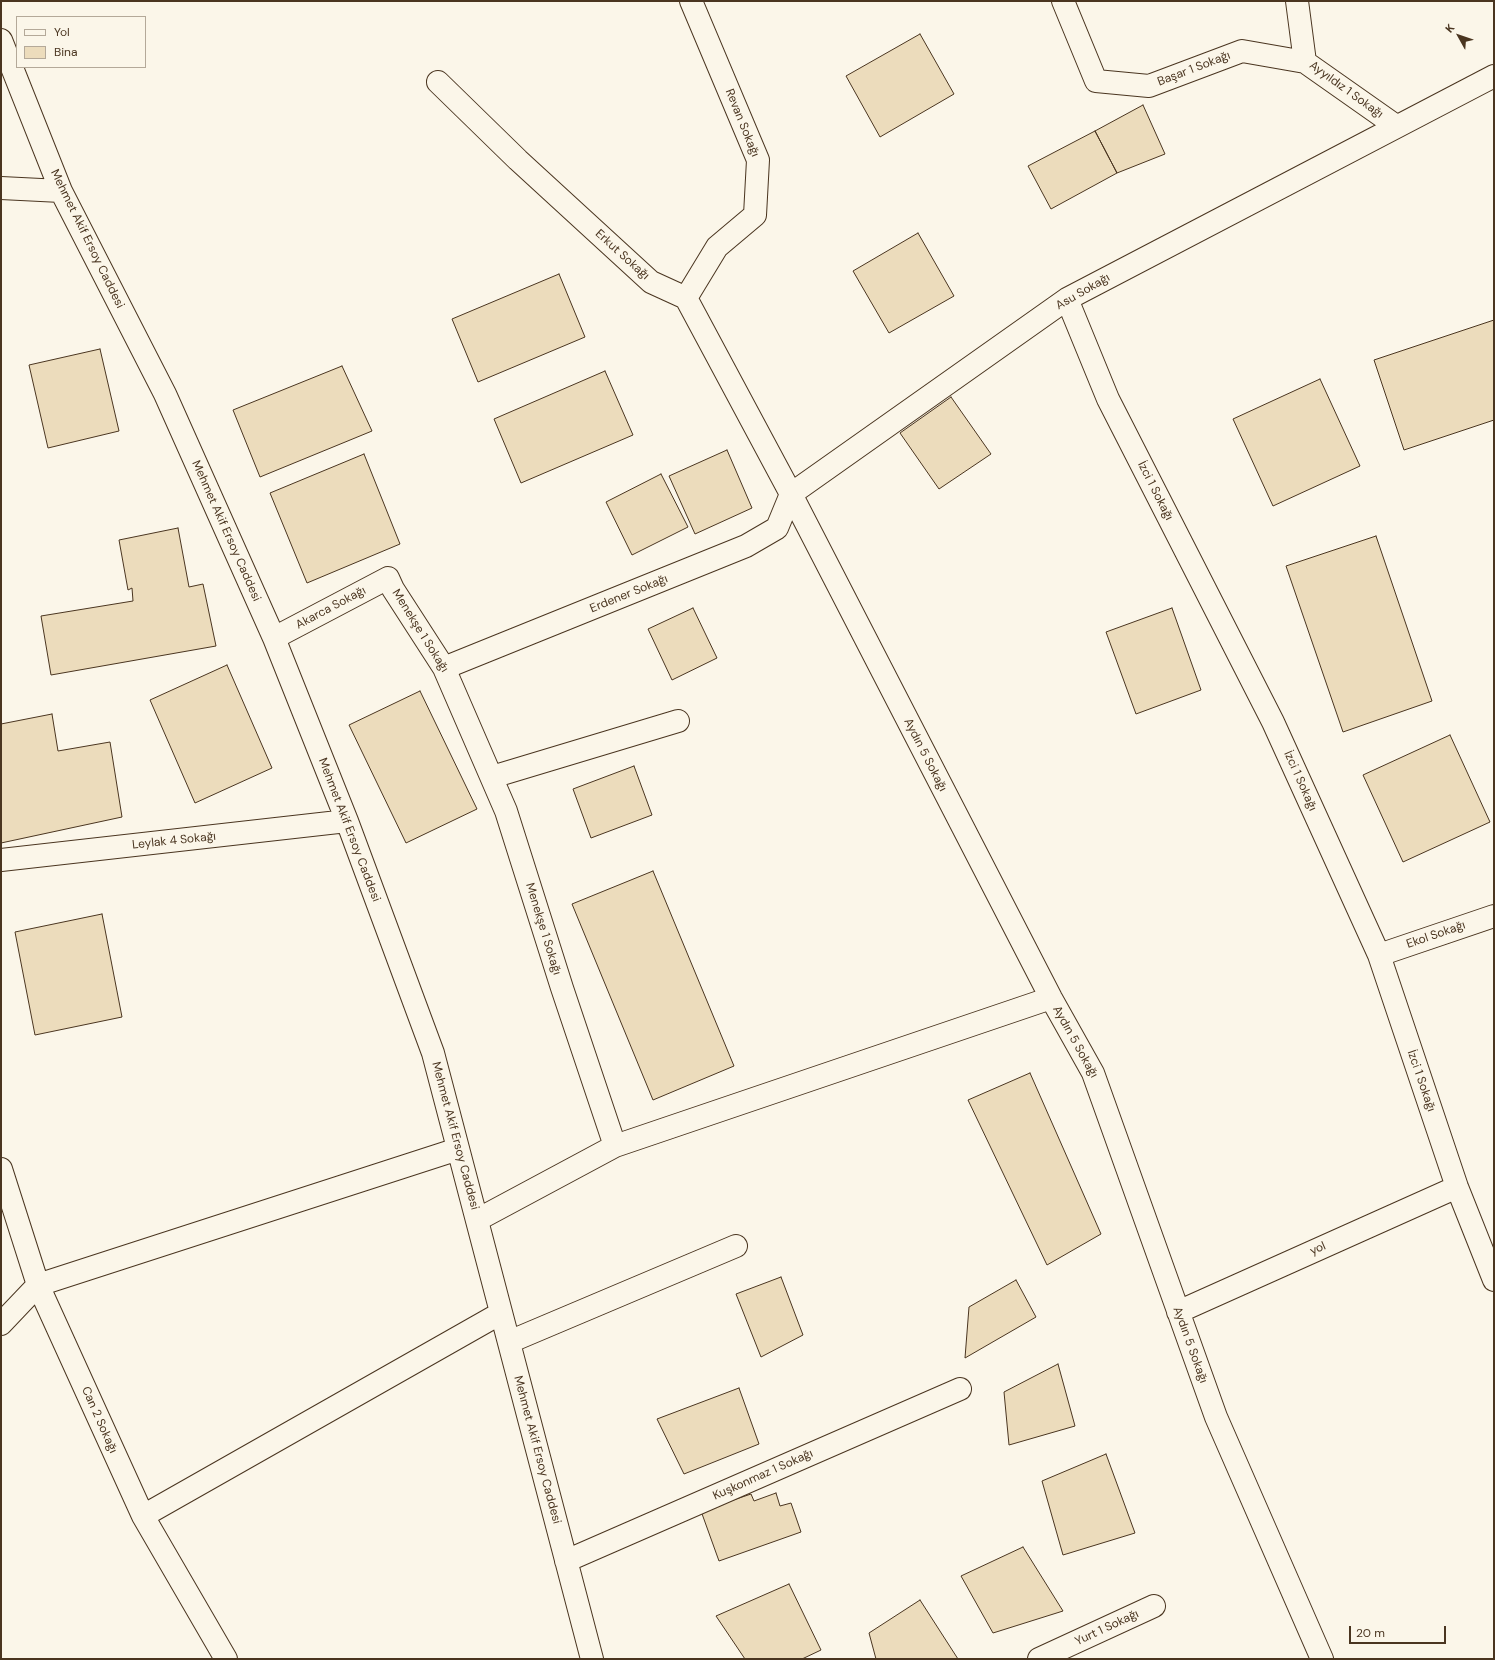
<!DOCTYPE html>
<html>
<head>
<meta charset="utf-8">
<style>
  body { margin:0 }
  #map { position:relative; width:1495px; height:1660px; overflow:hidden; background:#fbf6e9; font-family:"DM Sans",sans-serif }
  canvas { display:block }
  .frame { position:absolute; inset:0; border:2px solid #4a3520; pointer-events:none }
  .legend { position:absolute; left:16px; top:16px; width:130px; height:52px; box-sizing:border-box; background:#fbf6e9; border:1px solid #b4a999; margin:0; padding:5px 7px; list-style:none; font-size:12px; color:#4a3520 }
  .legend li { display:flex; align-items:center; gap:8px; height:20px }
  .legend b { width:20px; border:1px solid #b4a999 }
  .north { position:absolute; left:1439px; top:16px; width:40px; height:40px; -webkit-text-stroke:3px #fbf6e9; paint-order:stroke; rotate:310deg; font-size:11px; font-weight:700; line-height:16px; text-align:center; color:#4a3520 }
  .north::after { content:''; display:block; margin:auto; width:14px; height:18px; background:#4a3520; clip-path:polygon(50% 0,100% 100%,50% 72%,0 100%) }
  .scale { position:absolute; left:1349px; top:1626px; width:97px; height:18px; box-sizing:border-box; border:2px solid #4a3520; border-top:0; padding-left:5px; font-size:12px; line-height:14px; white-space:nowrap; color:#4a3520; -webkit-text-stroke:3px #fbf6e9; paint-order:stroke }
</style>
</head>
<body>
<div id="map">
<canvas width="1495" height="1660"></canvas>
<div class="frame"></div>
<ul class="legend">
<li><b style="height:5px;background:#fbf6e9"></b>Yol</li>
<li><b style="height:11px;background:#ecdcbc"></b>Bina</li>
</ul>
<div class="north">K</div>
<div class="scale">20 m</div>
</div>
<script>
const ctx = document.querySelector('canvas').getContext('2d');
ctx.lineJoin = 'round';
function paint(path, color) {
  ctx.fillStyle = color;
  ctx.fill(path, 'evenodd');
}
function shape(rows) {
  const path = new Path2D();
  for (const r of rows) {
    path.moveTo(r[0], r[1]);
    for (let i = 2; i < r.length; i += 2) path.lineTo(r[i], r[i + 1]);
  }
  return path;
}
function strokePath(path, color, width, dash) {
  ctx.strokeStyle = color;
  ctx.lineWidth = width;
  ctx.lineCap = dash ? 'butt' : 'round';
  ctx.setLineDash(dash || []);
  ctx.stroke(path);
}
function drawText(font, color, halo, rows, align = 'center') {
  ctx.font = font + ' "DM Sans",sans-serif';
  ctx.lineWidth = 3;
  ctx.setLineDash([]);
  ctx.textBaseline = 'middle';
  ctx.strokeStyle = halo;
  ctx.fillStyle = color;
  for (const [text, x, y, turn = 0] of rows) {
    ctx.save();
    ctx.translate(x, y);
    ctx.rotate((+turn || 0) * Math.PI / 180);
    ctx.textAlign = isNaN(turn) ? turn : align;
    if (halo) ctx.strokeText(text, 0, 0);
    ctx.fillText(text, 0, 0);
    ctx.restore();
  }
}
const building = shape([
  [920,34,954,94,880,137,846,76,920,34],
  [1143,105,1165,154,1117,173,1095,131,1143,105],
  [1095,131,1117,173,1051,209,1028,166,1095,131],
  [918,233,954,296,889,333,853,271,918,233],
  [559,274,585,337,478,382,452,319,559,274],
  [1494,320,1494,420,1404,450,1374,360,1494,320],
  [100,349,119,431,48,448,29,365,100,349],
  [342,366,372,431,260,477,233,410,342,366],
  [605,371,633,435,521,483,494,419,605,371],
  [1320,379,1360,466,1273,506,1233,419,1320,379],
  [951,397,991,454,939,489,900,433,951,397],
  [727,450,752,508,695,534,669,476,727,450],
  [364,454,400,544,307,583,270,493,364,454],
  [661,474,688,527,632,555,606,502,661,474],
  [178,528,189,587,203,584,216,646,51,675,41,616,133,601,132,588,128,590,119,540,178,528],
  [1376,536,1432,701,1343,732,1286,566,1376,536],
  [693,608,717,658,672,680,648,629,693,608],
  [1172,608,1201,690,1136,714,1106,632,1172,608],
  [227,665,272,768,195,803,150,700,227,665],
  [420,691,477,809,406,843,349,725,420,691],
  [52,714,58,751,110,742,122,817,1,843,1,724,52,714],
  [1450,735,1490,822,1403,862,1363,775,1450,735],
  [634,766,652,815,591,838,573,789,634,766],
  [653,871,734,1066,653,1100,572,904,653,871],
  [102,914,122,1017,35,1035,15,932,102,914],
  [1030,1073,1101,1234,1047,1265,968,1100,1030,1073],
  [781,1277,803,1335,761,1357,736,1294,781,1277],
  [1016,1280,1036,1317,965,1358,969,1307,1016,1280],
  [1058,1364,1075,1426,1009,1445,1004,1392,1058,1364],
  [739,1388,759,1444,684,1474,657,1419,739,1388],
  [1106,1454,1135,1533,1063,1555,1042,1481,1106,1454],
  [776,1493,780,1506,791,1503,801,1532,719,1561,701,1511,751,1494,754,1501,776,1493],
  [1023,1547,1063,1611,993,1633,961,1576,1023,1547],
  [789,1584,821,1650,802,1659,745,1659,716,1616,789,1584],
  [920,1600,958,1659,876,1659,869,1633,920,1600]
]);
const minor = shape([
  [1063,1,1096,81,1149,86,1242,51,1305,62],
  [1297,1,1305,62,1396,126],
  [1,40,61,191,165,394,274,638,347,821,433,1053,592,1659],
  [438,82,518,160,651,282,686,298,791,494,1051,998,1093,1073,1216,1417,1322,1659],
  [1,188,61,191],
  [686,298,717,247,755,215,758,160,691,1],
  [1067,299,1108,399,1273,722,1379,955,1457,1187,1494,1280],
  [791,494,1067,299,1494,76],
  [274,638,388,578,393,589,444,668,506,811,562,988,615,1146,477,1220],
  [444,668,746,546,777,528,791,494],
  [492,777,678,721],
  [1,860,347,821],
  [1379,955,1494,916],
  [615,1146,1051,998],
  [1,1169,38,1285,143,1516,226,1659],
  [1178,1312,1457,1187],
  [1,1324,38,1285,458,1149],
  [509,1342,736,1246],
  [143,1516,501,1313],
  [566,1561,960,1389],
  [1039,1659,1154,1606]
]);
const streetNames = [
  ["Başar 1 Sokağı",1194,69,-21],
  ["Ayyıldız 1 Sokağı",1346,90,36],
  ["Revan Sokağı",742,123,68],
  ["Mehmet Akif Ersoy Caddesi",87,239,64],
  ["Erkut Sokağı",622,255,42],
  ["Asu Sokağı",1083,292,-30],
  ["İzci 1 Sokağı",1155,491,63],
  ["Mehmet Akif Ersoy Caddesi",226,531,66],
  ["Erdener Sokağı",629,594,-22],
  ["Akarca Sokağı",331,608,-28],
  ["Menekşe 1 Sokağı",420,631,58],
  ["Aydın 5 Sokağı",925,755,63],
  ["İzci 1 Sokağı",1300,781,66],
  ["Mehmet Akif Ersoy Caddesi",349,830,69],
  ["Leylak 4 Sokağı",174,841,-6],
  ["Menekşe 1 Sokağı",543,929,73],
  ["Ekol Sokağı",1436,935,-19],
  ["Aydın 5 Sokağı",1075,1042,61],
  ["İzci 1 Sokağı",1421,1081,71],
  ["Mehmet Akif Ersoy Caddesi",455,1136,75],
  ["yol",1318,1249,-24],
  ["Aydın 5 Sokağı",1190,1345,70],
  ["Can 2 Sokağı",99,1420,66],
  ["Mehmet Akif Ersoy Caddesi",537,1450,75],
  ["Kuşkonmaz 1 Sokağı",763,1475,-24],
  ["Yurt 1 Sokağı",1107,1628,-25]
];
paint(building, '#ecdcbc');
strokePath(building, '#4a3520', 1);
strokePath(minor, '#4a3520', 24);
strokePath(minor, '#fbf6e9', 22);
drawText('12px', '#4a3520', '#fbf6e9', streetNames);
</script>
</body>
</html>
